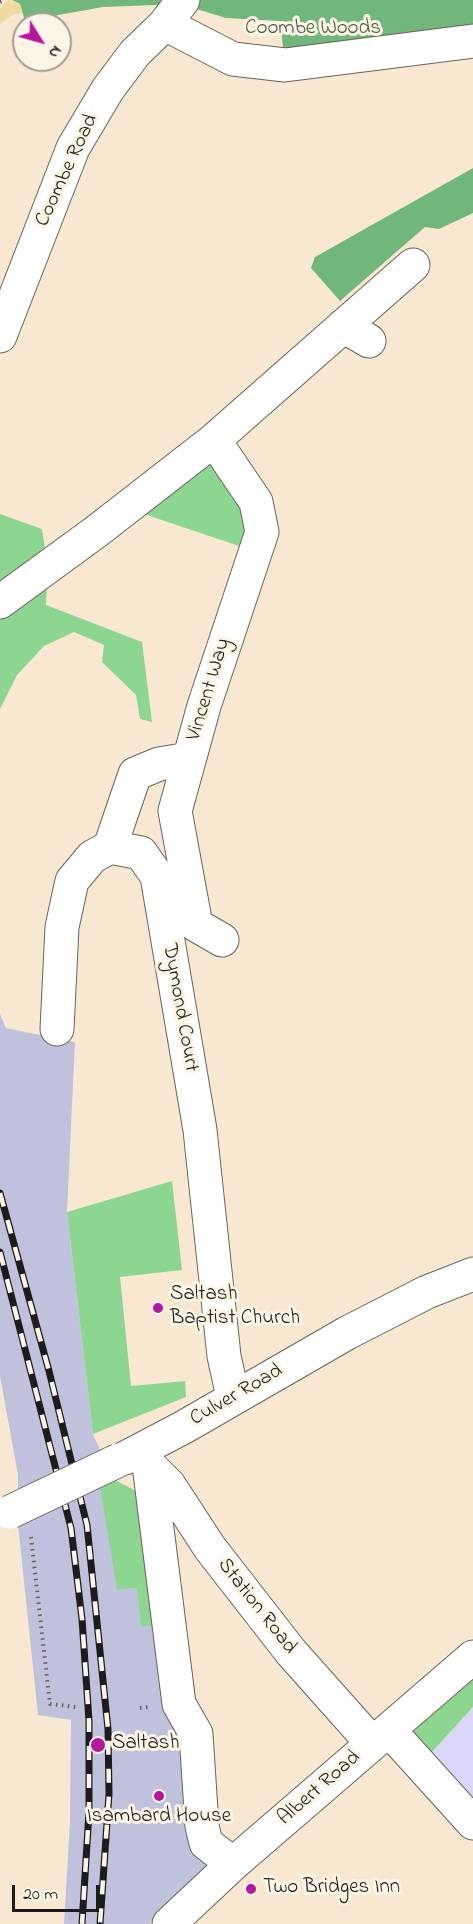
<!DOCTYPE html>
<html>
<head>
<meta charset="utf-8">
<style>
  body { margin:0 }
  #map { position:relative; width:473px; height:1924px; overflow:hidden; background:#f8e8d1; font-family:"Indie Flower",sans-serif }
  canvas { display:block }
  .north { position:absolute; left:12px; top:12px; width:60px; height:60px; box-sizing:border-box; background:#fcf5e5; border:2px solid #a29e95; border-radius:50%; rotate:127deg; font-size:16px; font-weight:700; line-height:24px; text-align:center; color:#1c1c1c }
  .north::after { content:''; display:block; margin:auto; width:21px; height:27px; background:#b5179e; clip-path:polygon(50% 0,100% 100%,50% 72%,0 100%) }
  .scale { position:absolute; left:12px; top:1885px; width:87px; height:27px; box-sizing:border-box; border:3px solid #1c1c1c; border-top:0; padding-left:8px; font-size:18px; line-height:21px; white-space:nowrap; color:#1c1c1c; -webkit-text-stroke:4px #fcf5e5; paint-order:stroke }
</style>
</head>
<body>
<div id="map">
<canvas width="473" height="1924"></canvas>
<div class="north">N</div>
<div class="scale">20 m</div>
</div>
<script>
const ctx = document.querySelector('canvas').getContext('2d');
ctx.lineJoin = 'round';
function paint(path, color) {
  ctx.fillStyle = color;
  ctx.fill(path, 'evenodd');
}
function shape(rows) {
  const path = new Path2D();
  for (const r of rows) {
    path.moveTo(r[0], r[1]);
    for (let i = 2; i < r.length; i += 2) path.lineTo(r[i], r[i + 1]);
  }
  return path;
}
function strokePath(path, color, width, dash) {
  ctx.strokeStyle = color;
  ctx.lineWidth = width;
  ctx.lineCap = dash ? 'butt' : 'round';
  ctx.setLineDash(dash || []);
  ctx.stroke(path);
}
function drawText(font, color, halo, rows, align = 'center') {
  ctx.font = font + ' "Indie Flower",sans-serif';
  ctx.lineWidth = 6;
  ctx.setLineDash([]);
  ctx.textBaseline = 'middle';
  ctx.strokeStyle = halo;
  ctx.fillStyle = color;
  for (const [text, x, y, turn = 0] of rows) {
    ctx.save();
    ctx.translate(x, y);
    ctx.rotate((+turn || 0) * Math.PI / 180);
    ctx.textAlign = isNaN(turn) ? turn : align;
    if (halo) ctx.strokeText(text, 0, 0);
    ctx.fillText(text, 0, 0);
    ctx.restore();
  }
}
const built = shape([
  [473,1707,473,1823,419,1766]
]);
const industrial = shape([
  [0,1014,6,1028,75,1042,67,1212,93,1434,113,1479,145,1496,209,1866,149,1924,64,1924,70,1821,71,1720,38,1715,18,1524,18,1475,0,1376]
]);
const green = shape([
  [214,440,245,484,257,552,126,508],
  [0,514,42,529,48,568,46,605,142,642,152,722,140,719,136,695,102,662,104,645,74,632,44,646,17,675,0,709],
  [172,1181,182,1270,120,1277,131,1386,185,1381,186,1397,93,1434,67,1212],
  [113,1479,145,1496,161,1623,141,1627,137,1588,117,1589,100,1487],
  [473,1657,473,1707,419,1766,389,1730]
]);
const forest = shape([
  [12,0,473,0,473,41,285,65,280,21,226,18,180,4,103,7,25,21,20,4],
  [473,168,473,213,439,229,425,227,340,301,311,268,315,257]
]);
const sand = shape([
  [8,0,20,4,22,13,14,14,0,24,0,9]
]);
const path = shape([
  [0,2,5,0],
  [31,1537,50,1704,76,1707],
  [140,1708,149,1707]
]);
const minor = shape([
  [165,24,233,59,285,65,473,41],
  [343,326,369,341],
  [0,336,73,148,108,89,135,53,165,24,183,0],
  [214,440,256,502,262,532,204,706,175,811,196,925,222,940],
  [0,602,97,531,214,440,413,265],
  [110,847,135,774,159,764,189,759],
  [57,1029,62,927,72,881,92,857,110,847,141,853,157,876,200,1130,224,1356,233,1397],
  [144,1449,149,1465,179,1704,196,1734,202,1826,206,1843,233,1864],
  [125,1458,184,1427,347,1333,427,1292,473,1274],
  [149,1465,169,1485,210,1548,291,1652,372,1743],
  [389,1730,473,1823],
  [169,1924,233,1864,473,1657]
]);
const rail = shape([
  [0,1193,49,1371,87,1525,108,1729,109,1794,100,1924],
  [0,1252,71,1528,82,1619,89,1721,89,1812,82,1924]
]);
const minorBridge = shape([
  [10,1512,119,1460]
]);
const markers = [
  [158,1308,6,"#b5179e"],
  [98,1745,8,"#b5179e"],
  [159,1796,6,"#b5179e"],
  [251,1889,6,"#b5179e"]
];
const parkNames = [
  ["Coombe Woods",313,30]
];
const streetNames = [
  ["Coombe Road",68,171,-65],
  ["Vincent Way",210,690,-73],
  ["Dymond Court",179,1008,80],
  ["Culver Road",237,1396,-30],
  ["Station Road",256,1607,52],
  ["Albert Road",320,1789,-41]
];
const poiNames = [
  ["Saltash",170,1296],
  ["Baptist Church",170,1320],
  ["Saltash",112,1745],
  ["Isambard House",159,1818,"center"],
  ["Two Bridges Inn",263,1889]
];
paint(built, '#dad6f7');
paint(industrial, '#c0c2dd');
paint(green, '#8cd692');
paint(forest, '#71b77c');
paint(sand, '#eeda9e');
strokePath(minor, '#69635b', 35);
strokePath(path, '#69635b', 4, [1.5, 4.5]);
strokePath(minor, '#fff', 33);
strokePath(rail, '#1c1c1c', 7);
strokePath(rail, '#fcf5e5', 4.5, [14]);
strokePath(minorBridge, '#69635b', 35, []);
strokePath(minorBridge, '#fff', 33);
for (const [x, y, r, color] of markers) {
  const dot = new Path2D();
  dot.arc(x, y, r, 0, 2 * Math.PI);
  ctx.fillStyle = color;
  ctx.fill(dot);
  strokePath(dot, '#fcf5e5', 2);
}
drawText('21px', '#435d45', '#fcf5e5', parkNames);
drawText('21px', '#1c1c1c', '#fcf5e5', streetNames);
drawText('21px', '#1c1c1c', '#fcf5e5', poiNames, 'left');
</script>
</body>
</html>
